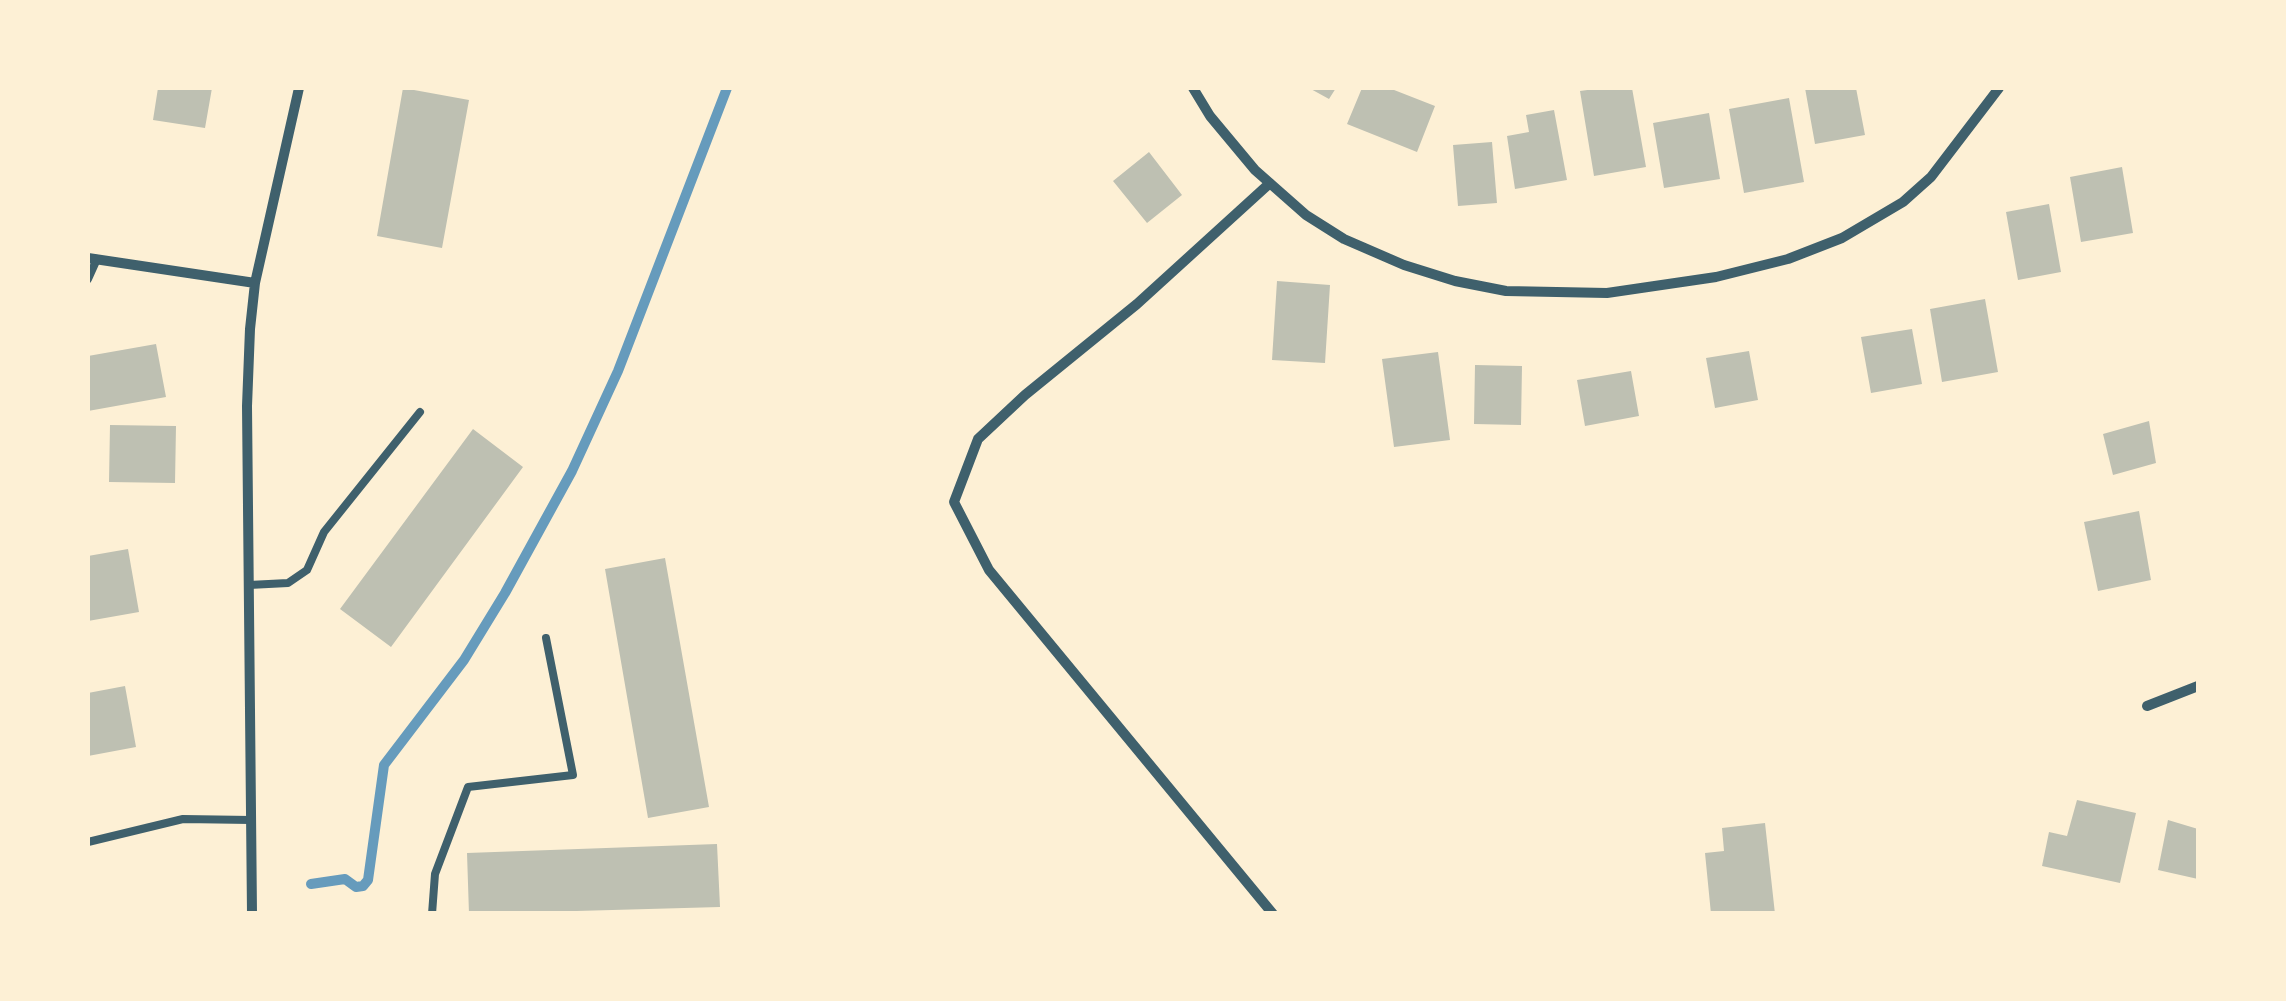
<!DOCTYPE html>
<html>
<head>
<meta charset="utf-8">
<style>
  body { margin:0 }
  #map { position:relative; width:2286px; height:1001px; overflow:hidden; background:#fdf0d5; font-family:Lora,serif }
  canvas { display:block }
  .frame { position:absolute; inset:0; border:90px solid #fdf0d5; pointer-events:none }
</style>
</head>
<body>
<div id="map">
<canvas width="2286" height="1001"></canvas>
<div class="frame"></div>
</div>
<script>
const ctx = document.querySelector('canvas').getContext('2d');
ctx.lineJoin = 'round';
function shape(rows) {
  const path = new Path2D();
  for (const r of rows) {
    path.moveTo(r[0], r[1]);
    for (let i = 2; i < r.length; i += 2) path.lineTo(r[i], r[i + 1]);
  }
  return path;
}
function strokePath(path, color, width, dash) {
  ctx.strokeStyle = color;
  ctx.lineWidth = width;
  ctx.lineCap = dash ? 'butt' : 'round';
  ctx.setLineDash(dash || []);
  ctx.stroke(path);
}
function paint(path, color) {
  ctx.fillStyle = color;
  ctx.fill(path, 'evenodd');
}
const stream = shape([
  [311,884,345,879,356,887,363,886,368,880,384,765,464,660,505,593,572,471,618,371,727,88]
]);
const building = shape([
  [158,88,212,88,205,128,153,120],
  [403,88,469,100,442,248,377,236],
  [1309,88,1336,88,1329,99],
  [1362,88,1389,88,1435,106,1417,152,1347,124],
  [1602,88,1632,88,1646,167,1594,176,1580,91],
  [1805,88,1856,88,1865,135,1815,144],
  [1789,98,1804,182,1744,193,1729,109],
  [1554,110,1567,180,1515,189,1507,136,1529,132,1526,115],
  [1709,113,1720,179,1664,188,1653,123],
  [1492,142,1497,203,1458,206,1453,145],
  [1149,152,1182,195,1147,223,1113,181],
  [2122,167,2133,233,2081,242,2070,177],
  [2049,204,2061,272,2018,280,2006,212],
  [1277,281,1330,285,1325,363,1272,360],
  [1985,299,1998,372,1942,382,1930,309],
  [1912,329,1922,384,1871,393,1861,337],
  [156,344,166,397,88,411,88,356],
  [1749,351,1758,400,1715,408,1706,358],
  [1438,352,1450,440,1394,447,1382,359],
  [1475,365,1522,366,1521,425,1474,424],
  [1631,371,1639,416,1585,426,1577,380],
  [2149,421,2156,463,2113,475,2103,434],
  [110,425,176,426,175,483,109,482],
  [473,429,523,467,391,647,340,609],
  [2139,511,2151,580,2098,591,2084,522],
  [128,549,139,612,88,621,88,556],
  [665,558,709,807,648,818,605,569],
  [125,686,136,747,88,756,88,693],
  [2077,800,2136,813,2120,883,2042,866,2049,832,2067,836],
  [2168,820,2198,829,2198,879,2158,870],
  [1765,823,1775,914,1711,914,1705,853,1724,851,1722,828],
  [717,844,720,907,469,914,467,853]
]);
const service = shape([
  [88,279,97,259],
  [249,585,288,583,307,570,324,532,420,412],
  [88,842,183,819,251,820],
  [432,914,435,874,468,787,573,775,546,638]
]);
const minor = shape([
  [1193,88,1210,116,1255,170,1306,215,1344,239,1404,265,1455,281,1506,291,1607,293,1716,277,1788,259,1842,238,1903,202,1931,177,1999,88],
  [1270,183,1137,304,1025,395,978,439,954,502,989,570,1273,914],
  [88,258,255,283],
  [2147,706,2198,686],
  [252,914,247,406,250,329,255,283,299,88]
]);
strokePath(stream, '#669bbc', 10);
paint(building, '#bec0b2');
strokePath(service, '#3f606c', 8);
strokePath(minor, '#3f606c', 10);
</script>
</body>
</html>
